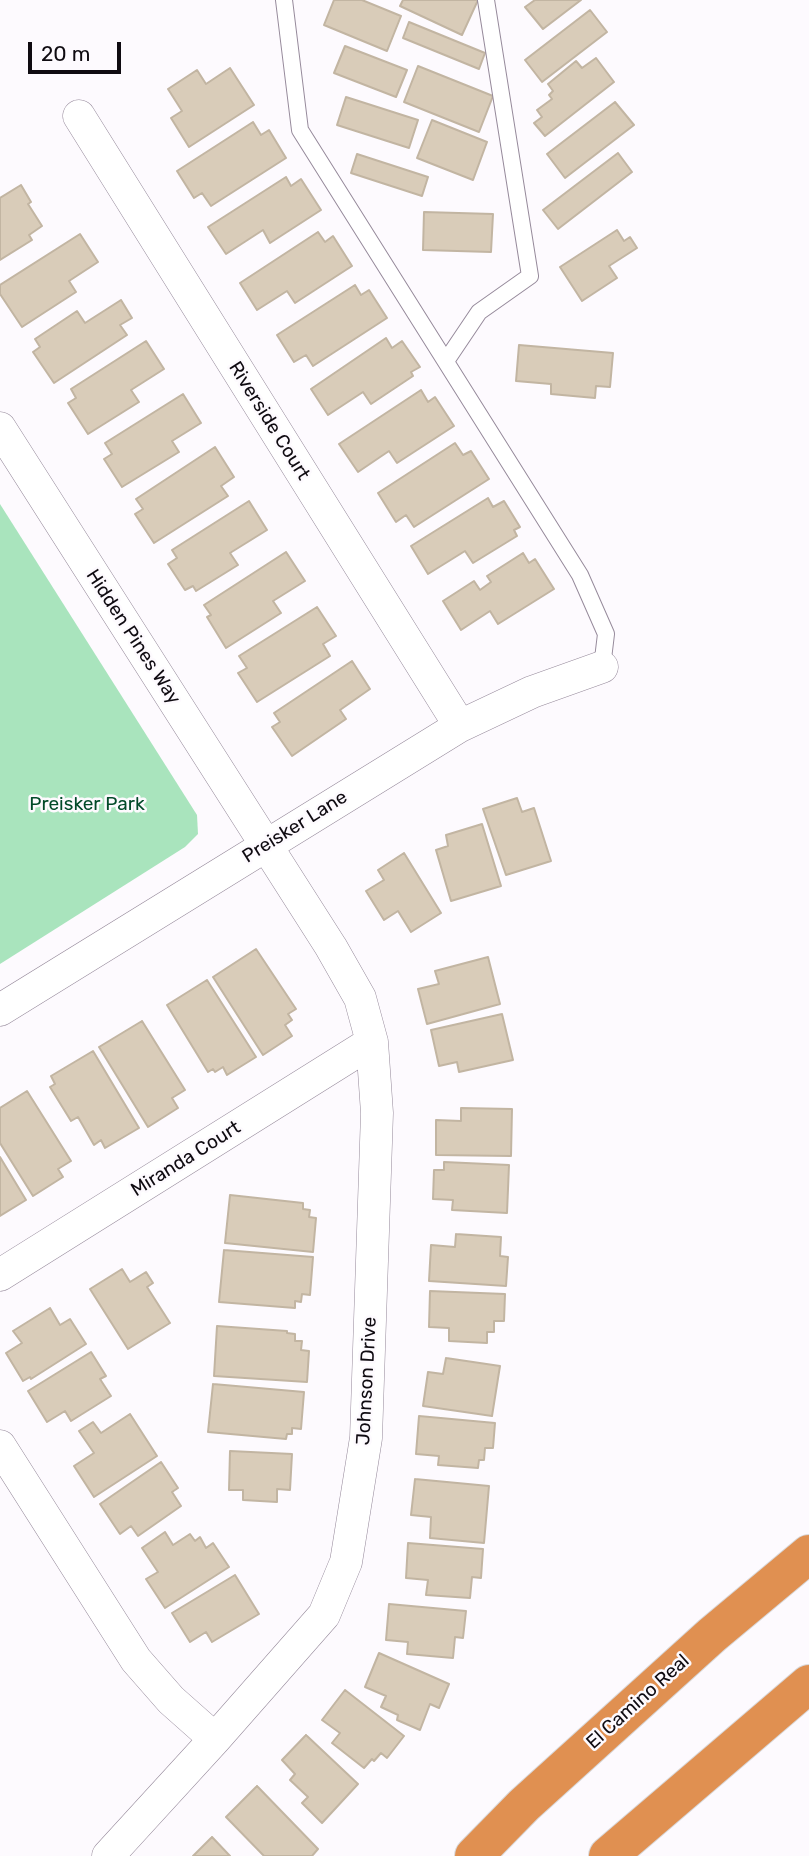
<!DOCTYPE html>
<html>
<head>
<meta charset="utf-8">
<style>
  body { margin:0 }
  #map { position:relative; width:809px; height:1856px; overflow:hidden; background:#fdfafe; font-family:Rubik,sans-serif }
  canvas { display:block }
  .scale { position:absolute; left:28px; top:42px; width:93px; height:32px; box-sizing:border-box; border:4px solid #0f0b11; border-top:0; padding-left:9px; font-size:21px; line-height:24px; white-space:nowrap; color:#0f0b11; -webkit-text-stroke:5px #fdfafe; paint-order:stroke }
</style>
</head>
<body>
<div id="map">
<canvas width="809" height="1856"></canvas>
<div class="scale">20 m</div>
</div>
<script>
const ctx = document.querySelector('canvas').getContext('2d');
ctx.lineJoin = 'round';
function paint(path, color) {
  ctx.fillStyle = color;
  ctx.fill(path, 'evenodd');
}
function shape(rows) {
  const path = new Path2D();
  for (const r of rows) {
    path.moveTo(r[0], r[1]);
    for (let i = 2; i < r.length; i += 2) path.lineTo(r[i], r[i + 1]);
  }
  return path;
}
function strokePath(path, color, width, dash) {
  ctx.strokeStyle = color;
  ctx.lineWidth = width;
  ctx.lineCap = dash ? 'butt' : 'round';
  ctx.setLineDash(dash || []);
  ctx.stroke(path);
}
function drawText(font, color, halo, rows, align = 'center') {
  ctx.font = font + ' Rubik,sans-serif';
  ctx.lineWidth = 5;
  ctx.setLineDash([]);
  ctx.textBaseline = 'middle';
  ctx.strokeStyle = halo;
  ctx.fillStyle = color;
  for (const [text, x, y, turn = 0] of rows) {
    ctx.save();
    ctx.translate(x, y);
    ctx.rotate((+turn || 0) * Math.PI / 180);
    ctx.textAlign = isNaN(turn) ? turn : align;
    if (halo) ctx.strokeText(text, 0, 0);
    ctx.fillText(text, 0, 0);
    ctx.restore();
  }
}
const green = shape([
  [0,504,197,815,198,834,185,847,0,964]
]);
const building = shape([
  [334,0,362,0,401,16,387,51,324,25,334,0],
  [403,0,478,0,462,35,400,6,403,0],
  [535,0,581,0,543,29,525,7,535,0],
  [590,10,607,32,542,82,525,60,590,10],
  [409,22,485,53,479,69,403,38,409,22],
  [345,46,407,70,396,97,334,73,345,46],
  [596,58,614,82,545,136,534,123,542,117,537,110,552,99,549,95,553,91,548,84,576,61,582,68,596,58],
  [418,66,493,96,479,132,404,102,418,66],
  [230,68,254,105,189,147,171,118,182,111,168,89,197,70,206,84,230,68],
  [346,97,418,120,409,148,337,125,346,97],
  [615,102,634,125,565,178,547,154,615,102],
  [432,120,487,142,473,180,417,158,432,120],
  [253,122,261,135,269,130,286,158,211,206,202,193,194,198,177,171,253,122],
  [618,153,632,172,558,229,543,210,618,153],
  [357,154,428,177,422,196,351,173,357,154],
  [286,177,291,186,301,179,321,210,270,243,263,230,226,254,208,227,286,177],
  [21,185,31,202,28,204,42,226,29,235,32,240,0,260,0,198,21,185],
  [424,212,493,214,491,252,423,250,424,212],
  [617,230,624,241,630,237,637,248,609,266,617,278,582,301,560,267,617,230],
  [318,232,325,242,333,236,352,266,295,303,287,291,257,310,240,283,318,232],
  [80,234,98,262,69,281,76,292,22,327,0,294,0,285,80,234],
  [355,285,361,295,369,290,387,318,313,366,306,355,294,362,277,335,355,285],
  [121,300,132,318,120,325,127,335,54,383,33,352,40,347,35,339,77,311,85,323,121,300],
  [386,338,392,348,402,341,420,367,411,372,413,376,371,404,363,392,328,415,311,389,386,338],
  [146,341,164,369,131,390,139,402,88,434,68,403,76,398,71,389,146,341],
  [519,345,613,353,610,387,596,386,595,398,551,394,551,384,516,381,519,345],
  [421,390,428,402,435,397,454,426,397,463,389,451,358,472,339,444,421,390],
  [183,394,201,423,172,441,179,452,122,487,104,459,112,454,105,443,183,394],
  [455,443,463,455,471,451,489,479,414,527,406,515,396,522,378,493,455,443],
  [215,447,234,477,221,486,228,496,154,543,135,514,143,509,136,499,215,447],
  [488,498,493,507,504,501,520,527,514,530,517,536,473,563,465,551,428,574,411,546,488,498],
  [249,501,267,530,230,553,238,565,196,591,193,586,185,590,168,564,177,558,172,550,249,501],
  [286,552,305,581,273,601,281,613,226,648,207,617,211,615,204,605,286,552],
  [523,553,529,563,535,559,554,589,498,624,490,611,461,630,443,601,474,581,480,590,491,582,487,576,523,553],
  [317,607,336,636,323,644,330,656,257,702,238,673,247,668,239,656,317,607],
  [352,661,370,689,340,710,346,719,292,756,272,727,280,722,274,713,352,661],
  [517,798,522,812,534,808,551,861,506,875,483,809,517,798],
  [482,824,501,886,451,901,436,850,448,846,446,835,482,824],
  [404,853,441,913,411,932,398,911,384,920,366,891,384,880,378,870,404,853],
  [256,949,296,1009,288,1014,292,1020,285,1025,292,1036,263,1055,213,977,256,949],
  [488,957,500,1004,427,1024,418,989,439,984,435,971,488,957],
  [207,980,256,1057,227,1075,223,1067,215,1072,213,1069,208,1072,167,1005,207,980],
  [502,1014,513,1060,459,1072,457,1062,439,1066,431,1030,502,1014],
  [142,1021,185,1090,172,1098,178,1108,148,1127,99,1047,142,1021],
  [93,1051,139,1128,105,1148,101,1140,94,1145,78,1117,71,1121,50,1087,55,1084,51,1076,93,1051],
  [27,1091,71,1161,58,1169,63,1177,33,1196,0,1143,0,1108,27,1091],
  [461,1108,512,1109,511,1156,436,1155,436,1120,461,1121,461,1108],
  [0,1157,26,1200,0,1216,0,1157],
  [444,1162,509,1165,507,1213,452,1210,453,1200,433,1199,434,1170,444,1170,444,1162],
  [230,1195,303,1203,303,1209,310,1210,309,1217,316,1218,313,1252,225,1243,230,1195],
  [456,1234,501,1237,500,1256,508,1257,506,1286,429,1281,431,1245,455,1247,456,1234],
  [224,1250,313,1257,310,1295,302,1294,301,1302,295,1301,295,1308,219,1302,224,1250],
  [122,1269,130,1282,146,1272,153,1283,147,1287,170,1323,128,1349,90,1289,122,1269],
  [430,1291,505,1294,504,1321,494,1321,494,1332,487,1332,487,1343,449,1341,449,1328,429,1327,430,1291],
  [50,1308,60,1325,70,1319,86,1344,31,1379,30,1377,23,1381,6,1353,22,1343,13,1331,50,1308],
  [217,1326,287,1331,287,1333,295,1334,295,1341,302,1341,301,1350,309,1351,307,1382,214,1376,217,1326],
  [91,1352,106,1376,100,1379,111,1396,71,1421,65,1411,47,1422,28,1391,91,1352],
  [446,1358,500,1366,492,1416,423,1406,428,1372,443,1374,446,1358],
  [213,1384,304,1392,301,1429,292,1428,292,1434,287,1434,286,1439,208,1432,213,1384],
  [130,1414,157,1456,94,1497,74,1466,94,1453,79,1431,93,1422,101,1433,130,1414],
  [419,1416,495,1423,493,1448,485,1448,484,1460,479,1460,478,1468,438,1465,439,1456,416,1454,419,1416],
  [230,1451,292,1454,290,1490,277,1489,277,1502,243,1500,243,1490,229,1490,230,1451],
  [161,1462,178,1488,172,1492,181,1506,138,1536,131,1526,120,1534,100,1504,161,1462],
  [415,1479,489,1486,484,1543,430,1538,431,1517,411,1515,415,1479],
  [165,1532,173,1545,190,1534,195,1541,200,1537,206,1548,213,1543,229,1567,165,1608,146,1579,158,1572,142,1548,165,1532],
  [408,1543,483,1549,481,1578,472,1577,470,1598,426,1595,428,1580,406,1578,408,1543],
  [235,1575,259,1614,212,1642,206,1632,190,1642,172,1613,235,1575],
  [389,1604,466,1611,463,1638,455,1637,453,1658,407,1654,408,1642,386,1640,389,1604],
  [379,1653,449,1684,439,1708,430,1704,420,1730,397,1720,398,1715,381,1707,386,1696,365,1687,379,1653],
  [345,1690,404,1736,387,1758,381,1753,374,1761,372,1759,364,1768,332,1743,340,1733,322,1720,345,1690],
  [306,1735,358,1784,322,1823,302,1803,308,1797,290,1780,295,1774,282,1760,306,1735],
  [257,1786,318,1849,312,1856,264,1856,226,1817,257,1786],
  [212,1837,230,1856,193,1856,212,1837]
]);
const service = shape([
  [284,0,300,130,580,575,606,634,602,667],
  [446,361,479,312,530,276,486,0]
]);
const minor = shape([
  [79,116,460,726],
  [0,428,331,947,360,998,372,1042,377,1113,366,1438,346,1562,324,1615,215,1739,108,1856],
  [0,1010,460,726,532,692,602,667],
  [0,1275,372,1042],
  [0,1446,136,1660,171,1700,215,1739]
]);
const motorway = shape([
  [474,1856,524,1805,712,1635,809,1554],
  [608,1856,809,1684]
]);
const streetNames = [
  ["Riverside Court",269,421,58],
  ["Hidden Pines Way",133,637,57],
  ["Preisker Lane",295,827,-32],
  ["Miranda Court",186,1159,-32],
  ["Johnson Drive",367,1381,-87],
  ["El Camino Real",638,1702,-42]
];
const parkNames = [
  ["Preisker Park",87,805]
];
paint(green, '#a9e4bd');
paint(building, '#d9ccb9');
strokePath(building, '#c2b5a2', 2);
strokePath(service, '#968a9b', 18);
strokePath(minor, '#968a9b', 33);
strokePath(motorway, '#d9d8d9', 40);
strokePath(service, '#fff', 16);
strokePath(minor, '#fff', 32);
strokePath(motorway, '#e09051', 38);
drawText('19px', '#0f0b11', '#fdfafe', streetNames);
drawText('19px', '#024a29', '#fdfafe', parkNames);
</script>
</body>
</html>
